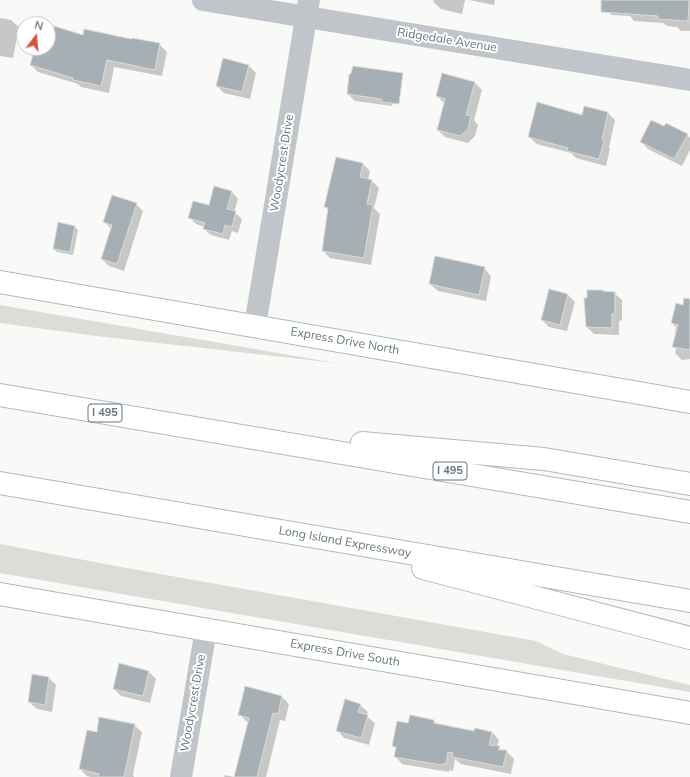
<!DOCTYPE html>
<html>
<head>
<meta charset="utf-8">
<style>
  body { margin:0 }
  #map { position:relative; width:690px; height:777px; overflow:hidden; background:#f9f9f7; font-family:Mulish,sans-serif }
  canvas { display:block }
  .north { position:absolute; left:16px; top:16px; width:40px; height:40px; box-sizing:border-box; background:#fff; border:1px solid #c2c9cd; border-radius:50%; rotate:16deg; font-size:11px; font-weight:700; line-height:16px; text-align:center; color:#667781 }
  .north::after { content:''; display:block; margin:auto; width:14px; height:18px; background:#da5236; clip-path:polygon(50% 0,100% 100%,50% 72%,0 100%) }
</style>
</head>
<body>
<div id="map">
<canvas width="690" height="777"></canvas>
<div class="north">N</div>
</div>
<script>
const ctx = document.querySelector('canvas').getContext('2d');
ctx.lineJoin = 'round';
function paint(path, color) {
  ctx.fillStyle = color;
  ctx.fill(path, 'evenodd');
}
function shape(rows) {
  const path = new Path2D();
  for (const r of rows) {
    path.moveTo(r[0], r[1]);
    for (let i = 2; i < r.length; i += 2) path.lineTo(r[i], r[i + 1]);
  }
  return path;
}
function strokePath(path, color, width, dash) {
  ctx.strokeStyle = color;
  ctx.lineWidth = width;
  ctx.lineCap = dash ? 'butt' : 'round';
  ctx.setLineDash(dash || []);
  ctx.stroke(path);
}
function drawText(font, color, halo, rows, align = 'center') {
  ctx.font = font + ' Mulish,sans-serif';
  ctx.lineWidth = 4;
  ctx.setLineDash([]);
  ctx.textBaseline = 'middle';
  ctx.strokeStyle = halo;
  ctx.fillStyle = color;
  for (const [text, x, y, turn = 0] of rows) {
    ctx.save();
    ctx.translate(x, y);
    ctx.rotate((+turn || 0) * Math.PI / 180);
    ctx.textAlign = isNaN(turn) ? turn : align;
    if (halo) ctx.strokeText(text, 0, 0);
    ctx.fillText(text, 0, 0);
    ctx.restore();
  }
}
const green = shape([
  [0,305,336,363,96,336,0,323],
  [0,544,121,567,536,641,563,654,690,685,690,692,0,573]
]);
const shadow = shape([
  [434,0,465,0,462,14,441,9,433,2],
  [469,0,495,0,494,5],
  [605,0,690,0,690,31,681,31,677,27,667,26,663,23,634,21,630,16,611,15,604,7],
  [0,18,11,20,19,27,13,58,0,56],
  [48,31,159,44,167,52,162,76,114,67,109,93,81,87,78,84,38,72,31,65,36,48,48,48],
  [249,66,256,73,250,99,224,93,217,86],
  [397,79,392,106,355,101,348,94],
  [475,83,482,90,474,120,478,125,475,136,468,143,445,137,438,130,445,104,437,96],
  [608,113,615,120,609,147,610,149,606,166,576,158,571,153,537,144,529,137,583,117],
  [665,127,687,135,690,138,690,150,682,166,648,149,641,141],
  [363,164,370,171,368,180,372,181,379,188,374,208,380,214,371,265,330,258,323,251,329,211,325,207],
  [232,192,238,199,234,212,242,219,238,233,232,231,229,240,211,235,204,229,205,227,196,224,190,218],
  [136,204,143,211,124,271,109,266,102,259,112,229,104,222],
  [75,227,78,230,73,255,57,252,54,249],
  [484,268,491,276,486,301,438,291,430,284],
  [604,292,614,293,622,300,622,320,619,321,619,335,594,334,587,327],
  [568,295,575,302,567,331,549,327,542,320],
  [690,308,690,359,682,360,675,353,676,349,673,346,677,333,675,332,676,327,672,323],
  [119,665,149,672,156,679,150,703,121,696,114,689],
  [49,678,56,685,52,712,37,709,29,702],
  [246,687,282,697,289,704,285,721,280,720,266,777,235,777,249,722,247,722,239,714],
  [360,705,368,712,366,716,375,723,369,745,344,738,337,730],
  [434,721,438,725,475,732,492,732,499,740,497,747,503,751,506,751,514,759,511,774,461,764,455,759,453,771,449,770,449,772,402,764,395,756,397,749,393,746,409,724],
  [134,725,142,732,133,774,134,777,91,777,87,776,80,769,97,733],
  [225,775,234,777,224,777]
]);
const building = shape([
  [601,0,689,0,688,21,658,19,658,16,601,12,601,0],
  [54,26,83,35,84,29,131,39,132,38,160,43,155,70,107,60,101,86,73,80,73,78,30,65,35,48,48,48,48,30,53,32,54,26],
  [223,58,249,65,242,92,216,86,223,58],
  [353,66,403,73,399,104,382,102,381,99,347,94,349,75,351,73,353,66],
  [442,73,475,82,466,115,471,116,468,129,460,136,437,130,445,99,436,96,442,73],
  [537,102,582,115,584,106,608,112,602,140,604,141,599,159,567,151,568,148,528,137,537,102],
  [651,120,664,126,666,123,688,134,674,159,640,142,651,120],
  [336,157,363,163,360,177,372,180,367,204,373,205,364,258,322,251,328,208,324,207,336,157],
  [214,186,232,191,227,209,236,211,232,227,225,225,223,234,203,229,205,223,188,218,193,201,209,205,214,186],
  [112,195,137,203,117,264,101,259,112,225,103,222,112,195],
  [58,222,75,226,70,252,53,249,58,222],
  [435,256,468,263,485,267,479,295,429,284,435,256],
  [549,289,568,294,560,325,541,320,549,289],
  [587,290,603,290,603,291,615,292,615,313,612,314,612,328,586,327,584,298,587,298,587,290],
  [684,298,690,299,690,350,672,347,678,325,671,323,676,303,683,305,684,298],
  [119,663,149,671,143,696,113,689,119,663],
  [32,674,49,677,45,705,28,702,32,674],
  [245,686,282,696,278,714,273,713,257,777,234,777,249,718,238,715,245,686],
  [345,699,361,704,358,712,368,715,361,738,336,731,345,699],
  [410,715,434,720,434,723,474,731,475,728,492,732,489,745,500,746,498,750,507,750,503,767,452,757,453,753,448,752,446,764,442,764,442,765,394,757,396,747,392,746,397,721,408,723,410,715],
  [99,717,135,724,124,777,98,777,99,774,79,769,87,730,97,732,99,717]
]);
const minor = shape([
  [203,0,690,80],
  [255,326,309,0],
  [181,777,206,629]
]);
const major = shape([
  [0,282,690,402],
  [0,594,690,713]
]);
const highway = shape([
  [0,395,690,512],
  [362,443,544,459,690,484],
  [0,483,690,601],
  [423,568,690,638]
]);
const shields = [
  [105,413,34],
  [450,471,34]
];
const shieldNames = [
  ["I 495",105,413],
  ["I 495",450,471]
];
const streetNames = [
  ["Ridgedale Avenue",447,40,9],
  ["Woodycrest Drive",282,163,-81],
  ["Express Drive North",345,341,10],
  ["Long Island Expressway",345,542,10],
  ["Express Drive South",345,653,10],
  ["Woodycrest Drive",193,703,-80]
];
paint(green, '#daded7');
paint(shadow, '#0003');
paint(building, '#a5afb4');
strokePath(building, '#dbdbd9', 1);
strokePath(major, '#b2b8bb', 24);
strokePath(highway, '#b4b9bc', 24);
strokePath(minor, '#c0c5c9', 22);
strokePath(major, '#fff', 22);
strokePath(highway, '#fff', 22);
for (const [x, y, w] of shields) {
  const box = new Path2D();
  box.roundRect(x - w / 2, y - 9, w, 18, 3);
  ctx.fillStyle = '#fff';
  ctx.fill(box);
  strokePath(box, '#667781', 1);
}
drawText('bold 11px', '#667781', null, shieldNames);
drawText('12px', '#667781', '#fff', streetNames);
</script>
</body>
</html>
